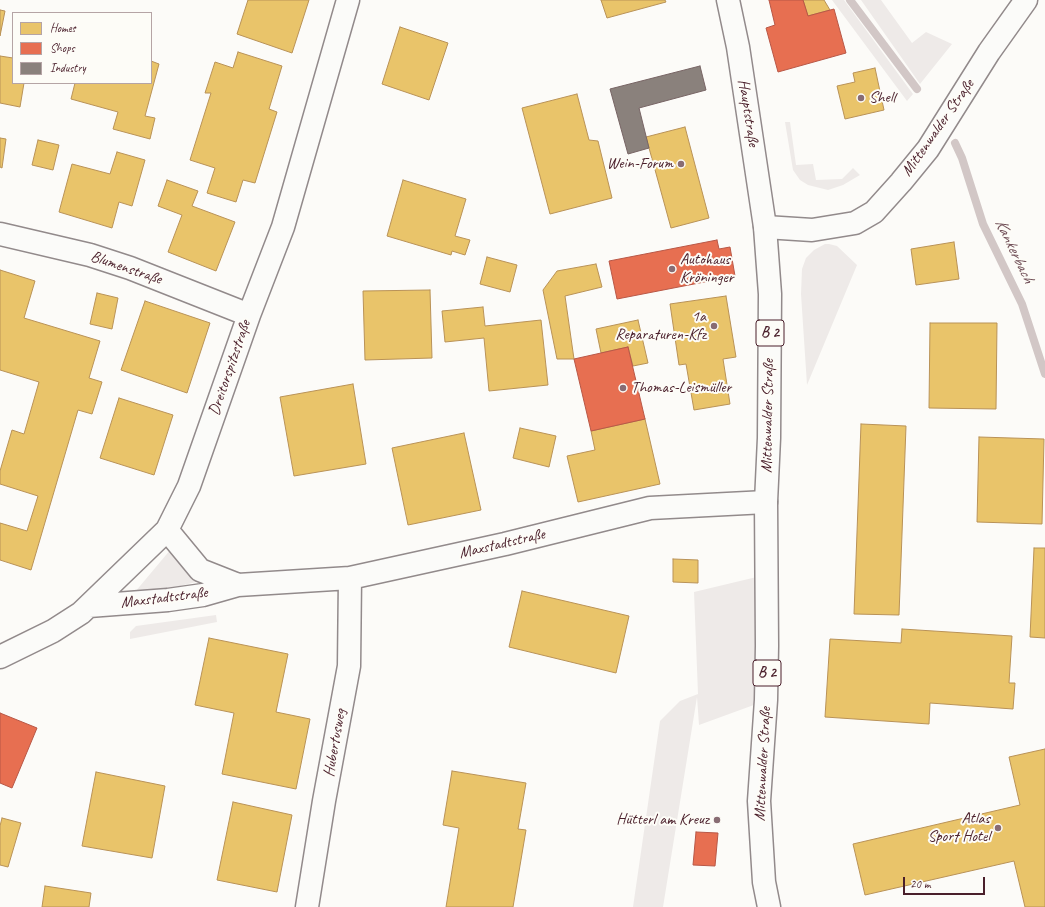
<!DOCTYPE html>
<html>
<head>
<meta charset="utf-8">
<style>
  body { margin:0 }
  #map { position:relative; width:1045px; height:907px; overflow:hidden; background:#fcfbf8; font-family:Caveat,sans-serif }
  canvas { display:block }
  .legend { position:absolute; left:12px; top:12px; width:140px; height:72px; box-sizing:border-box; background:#fdfcf7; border:1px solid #b5a4a5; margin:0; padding:5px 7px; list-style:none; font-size:12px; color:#4a1f2b }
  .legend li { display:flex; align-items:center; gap:8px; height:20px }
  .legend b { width:20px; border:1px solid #b5a4a5 }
  .scale { position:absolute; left:903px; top:877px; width:82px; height:18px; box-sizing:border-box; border:2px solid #4a1f2b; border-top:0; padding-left:5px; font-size:12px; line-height:14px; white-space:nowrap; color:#4a1f2b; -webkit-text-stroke:3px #fdfcf7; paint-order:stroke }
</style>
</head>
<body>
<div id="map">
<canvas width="1045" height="907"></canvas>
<ul class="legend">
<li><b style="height:11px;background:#e9c46a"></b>Homes</li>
<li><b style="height:11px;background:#e76f51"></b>Shops</li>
<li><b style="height:11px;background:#8a817c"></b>Industry</li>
</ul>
<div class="scale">20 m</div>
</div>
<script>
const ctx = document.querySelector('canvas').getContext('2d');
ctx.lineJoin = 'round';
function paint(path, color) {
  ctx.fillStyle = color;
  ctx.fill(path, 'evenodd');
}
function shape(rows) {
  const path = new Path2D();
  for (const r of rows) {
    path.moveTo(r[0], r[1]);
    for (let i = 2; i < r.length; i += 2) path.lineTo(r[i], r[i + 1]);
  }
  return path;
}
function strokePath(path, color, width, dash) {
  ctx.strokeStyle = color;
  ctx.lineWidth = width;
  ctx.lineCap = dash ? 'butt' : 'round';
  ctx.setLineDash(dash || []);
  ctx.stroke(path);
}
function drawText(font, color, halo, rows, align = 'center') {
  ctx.font = font + ' Caveat,sans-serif';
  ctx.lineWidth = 4;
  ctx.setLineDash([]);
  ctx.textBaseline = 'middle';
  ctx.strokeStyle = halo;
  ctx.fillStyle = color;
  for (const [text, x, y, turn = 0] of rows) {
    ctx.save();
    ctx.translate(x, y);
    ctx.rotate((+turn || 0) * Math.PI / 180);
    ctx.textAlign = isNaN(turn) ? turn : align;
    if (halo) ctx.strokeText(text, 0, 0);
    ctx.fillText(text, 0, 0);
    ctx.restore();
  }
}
const green = shape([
  [832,0,844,0,913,94,907,101],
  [861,0,881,0,912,43,926,32,952,44,920,84],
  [785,122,790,122,796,165,813,164,816,180,842,179,853,168,860,175,843,185,828,190,808,185,800,180,793,170],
  [825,244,829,244,837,246,857,265,807,385,801,294,802,269,806,258,814,250],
  [171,549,200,581,140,596,135,592],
  [765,575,762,702,699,725,697,697,663,907,633,907,660,721,680,701,698,694,694,592],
  [216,615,217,622,130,639,130,632,136,626]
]);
const homes = shape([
  [248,0,309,0,292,53,237,34,248,0],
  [601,0,665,0,666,2,607,18,601,0],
  [803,0,824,0,830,10,808,16,803,0],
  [0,10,5,11,0,36,0,10],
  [400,27,448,43,429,100,382,84,400,27],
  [238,52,282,66,269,109,277,112,255,183,243,180,236,202,207,193,215,168,190,160,211,93,205,93,215,62,233,68,238,52],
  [0,56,13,58,13,83,24,83,20,107,0,103,0,56],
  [151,61,159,64,145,116,155,118,150,139,113,129,118,112,71,99,75,83,151,83,151,61],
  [875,68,884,110,845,119,837,86,855,82,853,73,875,68],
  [577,94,589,140,598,141,612,198,550,214,522,108,577,94],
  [685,127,709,218,671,228,646,137,685,127],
  [0,138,6,139,2,168,0,167,0,138],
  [38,140,59,145,53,170,32,165,38,140],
  [117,152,145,160,132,206,119,202,112,228,59,212,72,164,110,174,117,152],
  [167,180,198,191,192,206,235,222,216,271,168,252,182,215,158,206,167,180],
  [403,180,466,199,455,236,470,240,465,255,452,251,451,255,387,236,403,180],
  [954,242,959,279,916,285,911,249,954,242],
  [487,257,517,265,510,292,480,284,487,257],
  [596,264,602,287,565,296,574,359,557,359,543,290,557,271,596,264],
  [0,270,35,281,24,318,100,341,89,378,102,382,92,414,78,410,31,570,0,560,0,523,27,531,38,496,0,484,0,471,12,430,24,434,39,382,0,370,0,270],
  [430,290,432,358,365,360,363,291,430,290],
  [97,293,118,298,112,329,90,324,97,293],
  [726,296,736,357,723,359,730,404,694,410,686,364,679,365,670,304,726,296],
  [145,301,210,323,187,393,121,370,145,301],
  [483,307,485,326,541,320,548,385,489,391,484,338,445,342,442,311,483,307],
  [638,320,648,363,633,366,628,347,601,353,596,329,638,320],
  [930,323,997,323,996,409,929,408,930,323],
  [353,384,366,464,294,476,280,397,353,384],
  [119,398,173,415,154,475,100,458,119,398],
  [645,419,660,484,578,502,567,456,595,450,591,431,645,419],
  [861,424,906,426,899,615,854,614,861,424],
  [520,428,556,436,549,467,513,458,520,428],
  [464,433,481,510,408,525,392,448,464,433],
  [979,437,1044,439,1042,524,977,522,979,437],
  [1034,548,1045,548,1045,638,1030,637,1034,548],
  [673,559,698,560,698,583,673,582,673,559],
  [522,591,629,616,616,673,509,647,522,591],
  [902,629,1012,636,1009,683,1015,683,1013,709,930,703,929,724,825,717,830,639,901,643,902,629],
  [209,638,288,654,276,712,310,719,296,789,222,774,234,713,195,705,209,638],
  [1045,749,1045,907,1025,907,1014,861,865,895,853,844,1020,805,1009,757,1045,749],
  [452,771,526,783,518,829,526,830,513,907,446,907,459,828,443,825,452,771],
  [96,772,165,786,152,858,82,846,96,772],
  [233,802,292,815,277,892,217,880,233,802],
  [2,818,21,823,8,867,0,865,0,826,2,818],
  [45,886,91,893,89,907,42,907,45,886]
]);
const shops = shape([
  [769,0,803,0,808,16,834,9,846,53,778,72,766,28,775,25,769,0],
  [717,240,719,249,730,247,735,276,617,299,609,261,717,240],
  [628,347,645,419,591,431,574,359,628,347],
  [0,713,37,728,12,788,0,783,0,713],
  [696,832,718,833,715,866,693,865,696,832]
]);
const industry = shape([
  [700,66,706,90,639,108,649,148,628,154,610,89,700,66]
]);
const stream = shape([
  [850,0,917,89],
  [955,143,962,158,983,224,1022,304,1045,374]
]);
const minor = shape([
  [765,227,812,230,855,223,874,212,901,182,928,149,989,52,1026,0],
  [0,234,90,255,130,268,249,315],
  [167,530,200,570,238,585],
  [89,606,168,600,203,595,238,585,350,578,505,544,650,508,766,502],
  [0,657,53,631,81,613,167,530,189,486,249,315,283,227,348,0],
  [307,907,324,801,349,666,350,578]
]);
const primary = shape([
  [728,0,738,47,765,227,770,294,769,438,766,502,767,646,766,700,759,801,764,882,769,907]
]);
const markers = [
  [861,98,4,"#886c73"],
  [681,164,4,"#886c73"],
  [672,269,4,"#886c73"],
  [714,326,4,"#886c73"],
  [623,388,4,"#886c73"],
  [717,820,4,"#886c73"],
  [998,828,4,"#886c73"]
];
const shields = [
  [770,333,28],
  [767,673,28]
];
const shieldNames = [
  ["B 2",770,333],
  ["B 2",767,673]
];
const poiNames = [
  ["Shell",869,98,"left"],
  ["Wein-Forum",673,164],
  ["Autohaus",680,260,"left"],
  ["Kröninger",680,278,"left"],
  ["1a",706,317],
  ["Reparaturen-Kfz",706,335],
  ["Thomas-Leismüller",631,388,"left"],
  ["Atlas",990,819],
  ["Sport Hotel",990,837],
  ["Hütterl am Kreuz",709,820]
];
const streetNames = [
  ["Hauptstraße",748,113,81],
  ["Mittenwalder Straße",938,128,-55],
  ["Blumenstraße",126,268,19],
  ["Dreitorspitzstraße",230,368,-71],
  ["Mittenwalder Straße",768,416,-89],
  ["Maxstadtstraße",502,544,-13],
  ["Maxstadtstraße",164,598,-7],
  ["Hubertusweg",335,743,-80],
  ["Mittenwalder Straße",763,764,-87]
];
const waterNames = [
  ["Kankerbach",1014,251,64]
];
paint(green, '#eeeae8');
paint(homes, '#e9c46a');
strokePath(homes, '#b99257', 1);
paint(shops, '#e76f51');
strokePath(shops, '#b85746', 1);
paint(industry, '#8a817c');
strokePath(industry, '#776464', 1);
strokePath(stream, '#d2c7c6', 8);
strokePath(minor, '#928a8b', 25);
strokePath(primary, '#928a8b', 25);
strokePath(minor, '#fbfbf9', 22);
strokePath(primary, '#fbfbf9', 22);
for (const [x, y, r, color] of markers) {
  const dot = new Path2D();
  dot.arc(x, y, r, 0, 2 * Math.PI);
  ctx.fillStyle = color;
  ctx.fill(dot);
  strokePath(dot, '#fdfcf7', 1.5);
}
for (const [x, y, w] of shields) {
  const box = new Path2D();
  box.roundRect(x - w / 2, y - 13, w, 26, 3);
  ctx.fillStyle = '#fdfcf7';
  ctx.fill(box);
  strokePath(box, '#4a1f2b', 1);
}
drawText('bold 15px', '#4a1f2b', null, shieldNames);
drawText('16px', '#4a1f2b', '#fdfcf7', poiNames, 'right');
drawText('16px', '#4a1f2b', '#fdfcf7', streetNames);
drawText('italic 17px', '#73525a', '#fdfcf7', waterNames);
</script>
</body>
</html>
